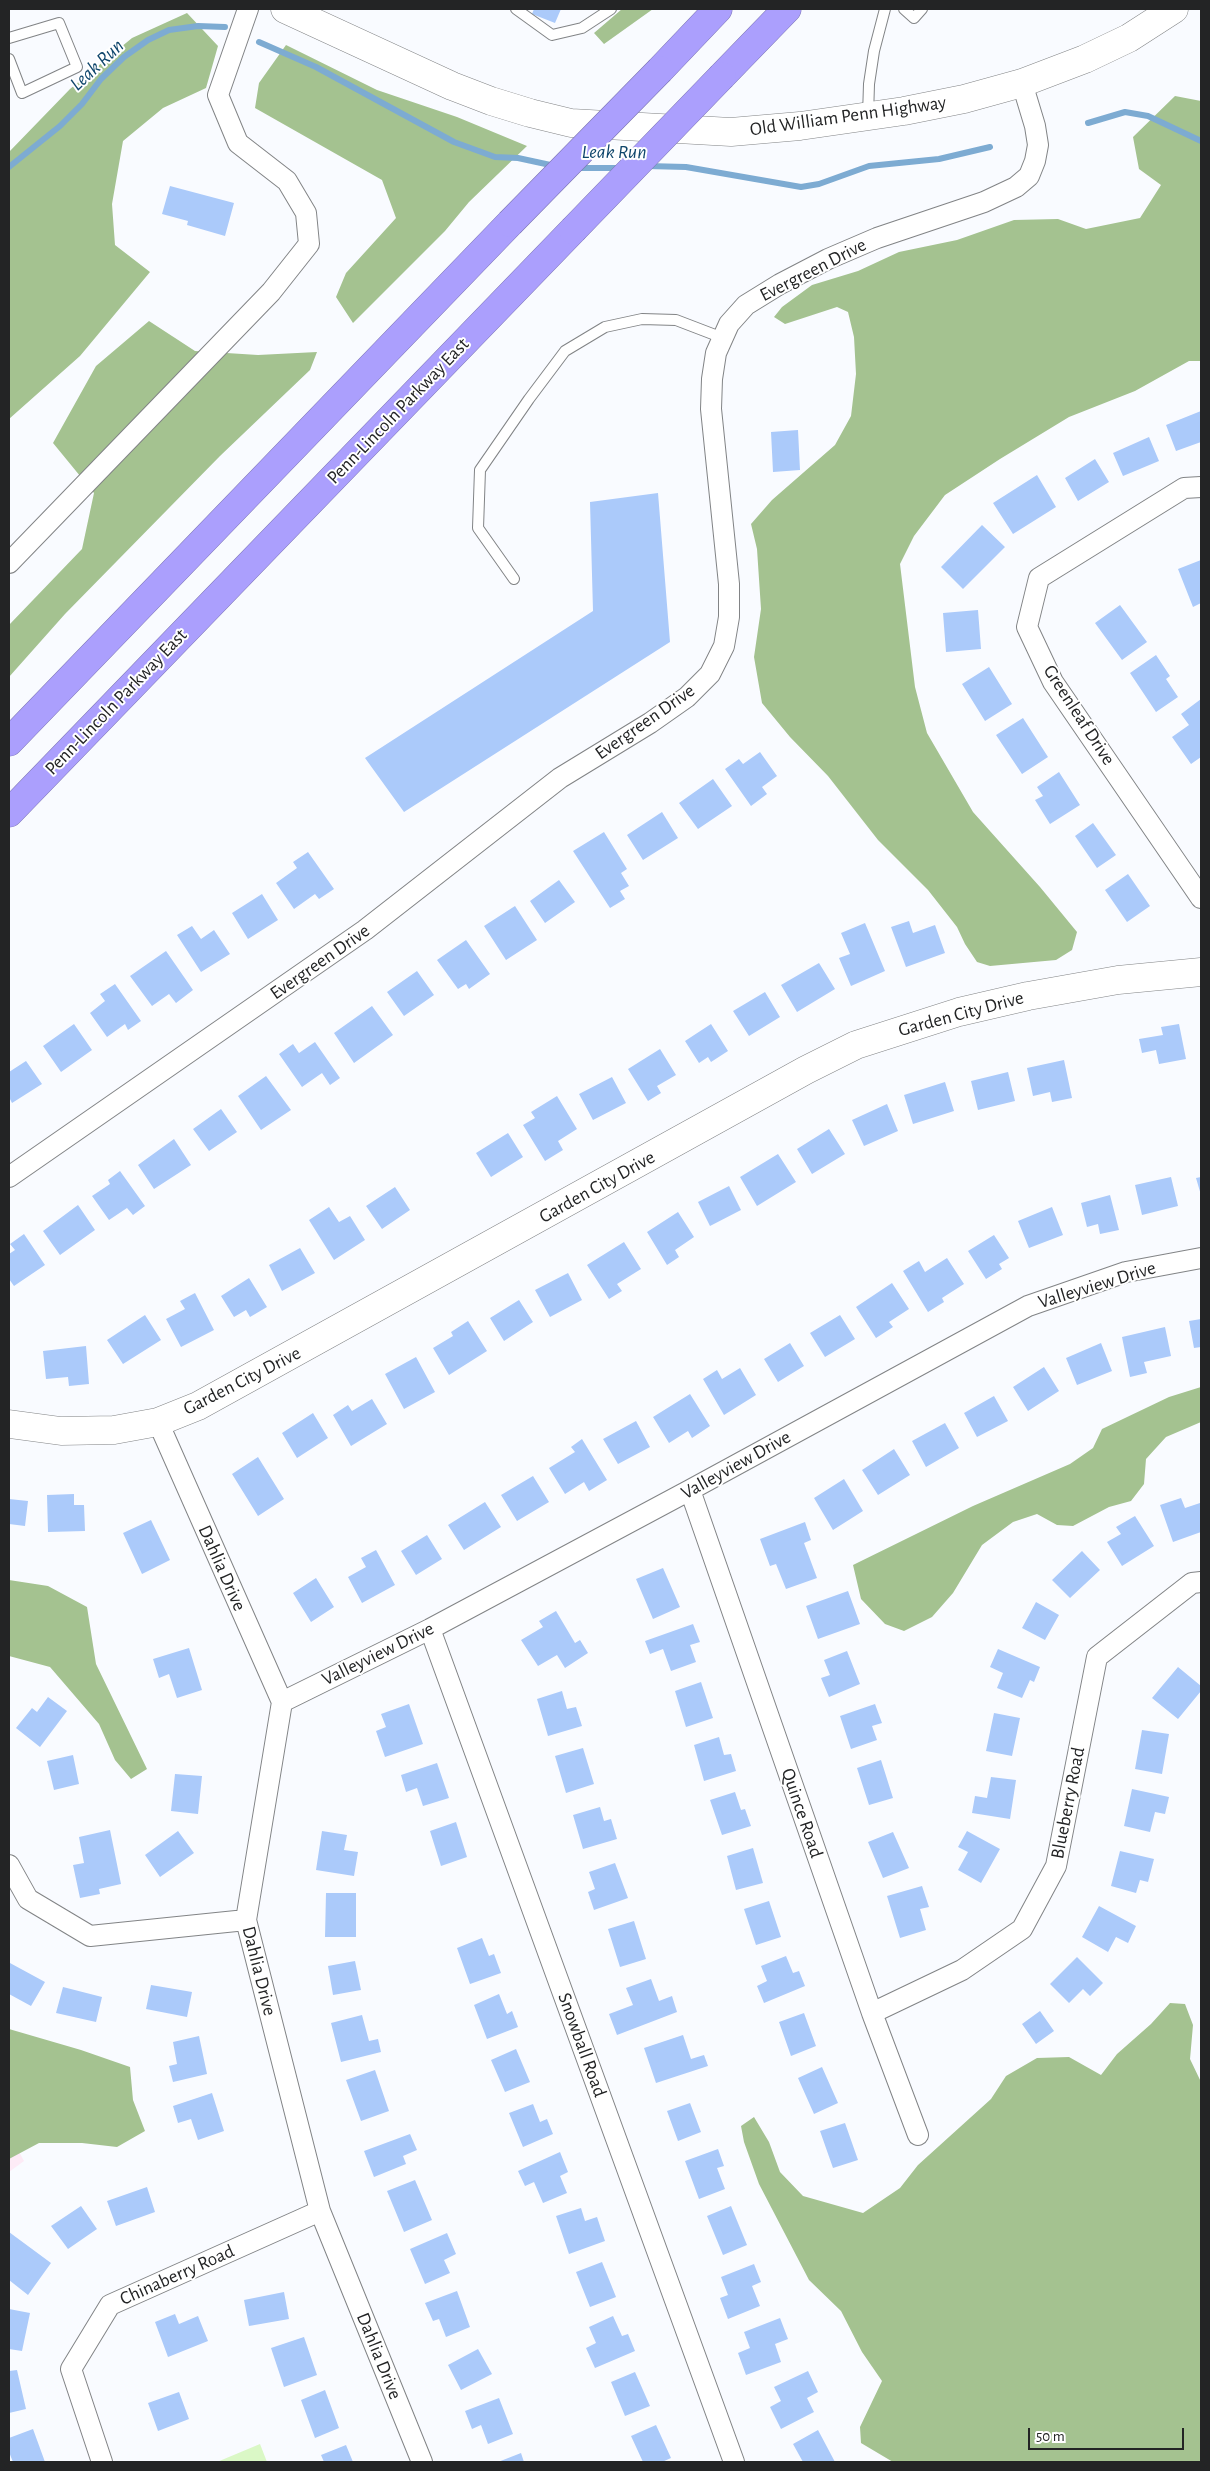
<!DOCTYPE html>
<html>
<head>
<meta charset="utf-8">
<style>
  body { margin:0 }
  #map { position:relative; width:1210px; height:2471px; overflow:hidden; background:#f9fbff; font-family:"Alegreya Sans",sans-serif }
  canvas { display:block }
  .frame { position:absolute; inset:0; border:10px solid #232425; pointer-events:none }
  .scale { position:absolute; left:1028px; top:2428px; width:156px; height:22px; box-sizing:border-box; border:2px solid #232425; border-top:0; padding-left:6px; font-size:15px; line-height:18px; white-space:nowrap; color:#232425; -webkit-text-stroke:4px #fff; paint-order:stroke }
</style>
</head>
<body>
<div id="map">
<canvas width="1210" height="2471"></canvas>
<div class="frame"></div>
<div class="scale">50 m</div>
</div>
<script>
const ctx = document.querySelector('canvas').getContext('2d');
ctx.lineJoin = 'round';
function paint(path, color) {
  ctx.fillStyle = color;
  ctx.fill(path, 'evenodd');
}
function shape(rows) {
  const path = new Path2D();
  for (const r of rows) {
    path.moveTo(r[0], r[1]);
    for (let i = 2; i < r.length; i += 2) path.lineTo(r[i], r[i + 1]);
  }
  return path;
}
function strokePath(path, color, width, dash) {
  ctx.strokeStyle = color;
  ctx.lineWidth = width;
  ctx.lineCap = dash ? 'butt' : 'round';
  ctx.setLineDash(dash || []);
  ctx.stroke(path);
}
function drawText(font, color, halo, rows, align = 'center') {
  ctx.font = font + ' "Alegreya Sans",sans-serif';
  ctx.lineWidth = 4;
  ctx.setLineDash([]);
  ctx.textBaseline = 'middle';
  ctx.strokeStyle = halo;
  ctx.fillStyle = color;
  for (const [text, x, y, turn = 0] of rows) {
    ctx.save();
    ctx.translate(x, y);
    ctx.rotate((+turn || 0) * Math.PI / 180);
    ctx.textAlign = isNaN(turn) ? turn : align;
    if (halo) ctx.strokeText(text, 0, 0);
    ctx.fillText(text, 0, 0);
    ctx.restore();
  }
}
const education = shape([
  [9,2133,24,2161,9,2172]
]);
const green = shape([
  [260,2444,267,2462,217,2462]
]);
const forest = shape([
  [622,9,653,9,604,44,594,33],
  [187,13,218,46,206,88,163,108,123,141,112,204,115,245,150,272,80,356,9,419,9,152,70,89,132,38],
  [286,45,377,90,457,117,527,146,469,202,445,231,353,323,336,297,346,273,396,218,382,180,255,108,259,83],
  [1175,96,1201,101,1201,361,1189,361,1135,391,1069,417,1000,459,945,495,914,536,900,564,915,687,927,733,973,812,1040,887,1077,932,1072,950,1056,960,990,966,977,962,965,944,957,927,928,890,878,840,828,776,790,737,762,703,754,657,761,609,757,549,751,524,772,500,835,445,851,416,856,374,854,337,848,312,837,307,785,324,774,317,782,307,812,285,858,271,899,252,957,240,1014,220,1058,219,1086,229,1140,218,1161,185,1139,169,1133,137],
  [149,321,195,351,258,355,317,352,310,370,220,456,65,614,9,677,9,625,82,549,94,493,53,443,96,366],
  [1201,1387,1201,1422,1166,1437,1146,1459,1144,1484,1131,1501,1109,1507,1073,1526,1057,1525,1037,1514,1013,1522,982,1545,953,1593,932,1617,904,1631,885,1624,861,1599,853,1565,973,1506,1070,1464,1093,1448,1102,1429,1169,1397],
  [9,1580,48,1586,87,1607,96,1664,147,1769,131,1779,115,1760,99,1724,50,1667,9,1656],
  [1170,2003,1185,2004,1193,2025,1190,2059,1201,2082,1201,2462,893,2462,861,2443,860,2427,882,2381,862,2352,841,2311,809,2280,759,2184,744,2142,741,2126,754,2117,769,2142,780,2172,803,2196,863,2213,900,2188,918,2165,991,2099,1006,2076,1037,2058,1069,2057,1101,2075,1117,2054,1151,2024],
  [9,2029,81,2050,130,2067,133,2100,145,2131,117,2147,82,2143,39,2143,9,2159]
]);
const stream = shape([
  [259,42,316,67,454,142,495,157,518,158,555,166],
  [1088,123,1125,112,1148,116,1201,141],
  [647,166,686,167,801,187,819,184,869,166,939,159,990,147],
  [9,167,60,126,82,104,101,79,124,57,148,40,169,30,198,26,225,27],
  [575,168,622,168]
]);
const building = shape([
  [534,9,561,9,555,23,532,14],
  [170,186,234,203,225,236,187,225,188,221,162,214],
  [1201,411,1201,442,1176,451,1166,425],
  [798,430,800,470,773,472,771,432],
  [1149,437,1159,461,1123,476,1113,453],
  [1095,459,1109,482,1078,501,1065,478],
  [1037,475,1056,507,1013,534,993,503],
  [658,493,670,642,404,812,365,758,593,611,590,502],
  [982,525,1005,547,963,589,941,567],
  [1201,560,1201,603,1193,607,1178,569],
  [1120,605,1147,642,1122,660,1095,623],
  [978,610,981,649,946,652,943,613],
  [1156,655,1170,676,1166,679,1178,697,1156,712,1130,673],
  [989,667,1012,704,985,721,962,684],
  [1201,699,1201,757,1191,764,1172,737,1189,725,1181,714],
  [1023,718,1048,757,1022,774,996,735],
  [760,752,777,776,762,787,767,794,751,806,725,769,739,759,743,764],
  [1059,772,1080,805,1050,824,1035,800,1043,796,1037,787],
  [713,779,732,806,698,829,679,803],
  [662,812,678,838,643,860,627,835],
  [1093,823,1116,855,1097,868,1075,836],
  [604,832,627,869,621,873,629,886,620,891,625,899,610,908,573,851],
  [308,852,334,889,319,899,315,894,294,909,276,883,297,868,293,862],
  [1128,874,1150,906,1127,922,1105,890],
  [559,880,575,902,545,923,530,901],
  [262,894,278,920,248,939,232,913],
  [515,906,537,940,506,960,484,926],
  [909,921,913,933,935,925,945,953,906,967,891,927],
  [865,923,885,971,851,986,839,958,850,954,841,933],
  [192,926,201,939,214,930,230,954,201,972,177,935],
  [466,940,490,974,469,989,466,984,458,989,437,960],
  [166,951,193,990,176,1003,169,994,152,1006,130,976],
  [819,963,835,989,797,1012,781,985],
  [417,971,434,995,404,1016,387,992],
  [115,984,141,1021,128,1030,125,1024,107,1037,90,1013,105,1001,100,994],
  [765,992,780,1017,749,1036,733,1011],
  [372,1006,393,1035,354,1063,334,1033],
  [74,1024,92,1050,61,1072,43,1046],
  [711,1024,728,1051,711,1062,708,1057,699,1063,685,1041],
  [1179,1024,1186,1059,1159,1064,1156,1050,1142,1053,1139,1039,1163,1035,1161,1027],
  [315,1042,340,1078,330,1085,322,1073,302,1087,279,1054,293,1044,299,1053],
  [660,1049,676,1075,657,1086,661,1093,648,1101,628,1069],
  [1064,1060,1072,1098,1052,1102,1050,1092,1033,1096,1027,1068],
  [26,1061,42,1084,12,1103,9,1097,9,1072],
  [1008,1072,1015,1101,978,1110,971,1081],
  [266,1076,291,1110,261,1130,238,1096],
  [612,1077,626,1103,593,1120,579,1094],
  [945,1082,954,1111,913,1124,904,1095],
  [557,1096,577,1129,558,1141,563,1150,545,1161,523,1125,535,1118,531,1112],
  [887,1104,898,1131,864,1146,852,1120],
  [221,1109,237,1132,209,1151,193,1129],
  [829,1129,845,1154,812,1174,797,1149],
  [508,1133,523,1157,491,1177,476,1153],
  [174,1139,191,1165,154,1189,138,1165],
  [778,1154,796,1182,757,1206,740,1177],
  [120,1171,145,1206,133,1215,127,1208,109,1220,92,1196,110,1184,108,1180],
  [1171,1177,1178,1206,1142,1215,1135,1185],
  [1201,1177,1201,1195,1196,1178],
  [729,1186,741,1210,710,1226,698,1202],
  [395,1187,410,1210,382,1229,366,1206],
  [1110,1195,1119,1230,1100,1234,1098,1224,1087,1227,1081,1203],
  [78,1205,95,1230,60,1255,43,1231],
  [329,1207,339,1222,350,1216,365,1240,334,1260,309,1220],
  [1052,1207,1063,1235,1029,1248,1018,1221],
  [678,1212,694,1237,675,1250,679,1257,667,1265,647,1232],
  [24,1234,45,1265,14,1286,9,1279,9,1254,15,1250,10,1244],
  [994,1235,1009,1258,999,1264,1002,1269,986,1279,968,1251],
  [624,1242,641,1269,617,1284,622,1291,609,1299,587,1265],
  [300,1248,315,1273,282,1291,269,1265],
  [947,1258,964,1284,942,1298,944,1302,928,1312,903,1271,919,1261,925,1272],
  [568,1273,582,1300,550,1317,535,1290],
  [249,1278,267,1307,250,1317,246,1310,234,1317,221,1296],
  [892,1283,909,1309,889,1322,893,1327,876,1338,856,1307],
  [195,1293,214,1330,181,1347,166,1319,185,1309,180,1301],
  [519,1300,533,1322,504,1341,490,1318],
  [145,1315,161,1340,123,1364,107,1340],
  [840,1315,855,1339,825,1357,810,1333],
  [1201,1319,1201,1347,1194,1348,1189,1321],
  [468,1321,487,1351,449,1375,433,1348,453,1336,451,1332],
  [1165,1327,1171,1356,1144,1362,1147,1373,1130,1377,1122,1337],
  [790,1343,804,1366,778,1382,764,1359],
  [1101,1343,1112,1371,1077,1385,1066,1358],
  [86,1346,89,1384,69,1386,68,1377,46,1379,43,1351],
  [416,1357,435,1392,404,1409,385,1374],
  [1044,1367,1059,1391,1028,1411,1013,1387],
  [740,1368,756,1395,724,1415,703,1379,717,1370,722,1379],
  [690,1394,710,1426,692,1438,688,1431,669,1443,653,1417],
  [994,1396,1008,1421,977,1437,964,1413],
  [372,1399,387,1424,351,1446,333,1415,348,1405,352,1411],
  [313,1413,328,1438,297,1458,282,1433],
  [636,1421,650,1447,618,1464,603,1439],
  [945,1423,959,1448,926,1467,912,1441],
  [582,1439,607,1480,589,1491,584,1482,565,1494,549,1468,575,1452,571,1447],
  [894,1449,910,1475,878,1495,862,1470],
  [258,1457,284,1499,258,1516,232,1474],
  [533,1476,549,1502,517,1521,501,1495],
  [844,1479,863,1511,833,1530,814,1498],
  [74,1494,74,1505,84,1505,85,1531,48,1532,47,1495],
  [1181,1498,1185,1508,1200,1503,1201,1532,1173,1542,1160,1505],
  [9,1499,28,1501,25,1526,9,1524],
  [485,1502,501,1527,464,1550,448,1525],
  [1135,1516,1154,1546,1122,1566,1107,1542,1121,1534,1116,1527],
  [151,1520,170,1560,142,1574,123,1533],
  [805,1522,811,1540,804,1543,817,1578,786,1589,776,1564,770,1566,760,1539],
  [427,1535,442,1559,416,1575,401,1551],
  [376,1550,395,1585,362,1603,348,1577,366,1567,361,1558],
  [1082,1551,1100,1570,1070,1598,1052,1580],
  [663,1568,680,1607,653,1619,636,1579],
  [316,1578,334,1607,311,1622,293,1593],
  [848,1591,860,1624,818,1639,806,1606],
  [1036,1602,1059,1615,1045,1640,1022,1628],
  [556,1611,575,1643,580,1640,588,1653,565,1668,557,1655,538,1666,521,1640,543,1627,539,1621],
  [693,1624,700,1642,690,1645,696,1662,671,1671,663,1649,650,1654,645,1641],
  [189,1648,202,1690,177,1698,169,1674,159,1678,153,1659],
  [998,1649,1040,1667,1034,1682,1030,1680,1022,1698,997,1688,1003,1673,990,1667],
  [847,1651,860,1684,829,1697,821,1678,830,1675,824,1660],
  [1178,1667,1201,1686,1201,1691,1178,1719,1152,1698],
  [701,1682,713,1718,686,1727,675,1691],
  [562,1691,567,1709,576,1707,582,1726,548,1736,537,1699],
  [48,1697,67,1711,40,1747,16,1728,32,1708,37,1712],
  [409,1704,423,1744,385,1757,376,1731,386,1727,381,1714],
  [875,1704,882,1723,872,1726,877,1740,851,1749,840,1716],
  [994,1713,1020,1718,1012,1756,986,1751],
  [1142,1730,1169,1734,1162,1774,1135,1769],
  [719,1737,724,1755,731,1754,736,1771,704,1781,694,1745],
  [583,1748,594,1784,566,1793,555,1756],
  [73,1755,79,1784,54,1790,47,1761],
  [881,1760,893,1798,869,1805,857,1768],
  [437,1763,449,1798,423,1806,417,1788,406,1792,401,1775],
  [175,1774,202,1776,198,1814,171,1811],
  [991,1777,1016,1780,1010,1819,972,1813,975,1796,987,1798],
  [1132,1789,1169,1797,1165,1814,1155,1812,1150,1832,1124,1826],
  [735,1792,741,1810,745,1809,751,1826,722,1835,710,1800],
  [600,1807,604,1821,611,1819,617,1839,583,1849,573,1815],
  [456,1822,467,1857,441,1866,430,1831],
  [110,1830,121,1884,99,1889,100,1894,80,1898,73,1865,84,1863,79,1837],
  [178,1831,194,1853,160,1877,145,1855],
  [322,1831,347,1835,344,1850,358,1852,354,1876,316,1870],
  [967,1831,1000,1849,981,1883,958,1870,968,1852,958,1847],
  [893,1832,909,1868,883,1878,868,1842],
  [753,1848,763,1883,736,1890,727,1856],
  [1120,1851,1154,1859,1148,1882,1140,1880,1136,1893,1111,1886],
  [615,1863,628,1898,594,1910,588,1892,595,1889,589,1872],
  [922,1886,929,1907,920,1909,926,1930,900,1938,887,1896],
  [326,1893,356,1893,356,1937,325,1937],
  [769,1901,781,1937,756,1945,744,1909],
  [1099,1906,1136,1926,1128,1943,1116,1937,1108,1952,1082,1937],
  [634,1921,646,1959,620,1967,608,1929],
  [482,1938,489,1956,494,1954,501,1973,470,1984,457,1948],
  [786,1956,793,1973,799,1971,805,1986,764,2003,757,1986,767,1981,761,1966],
  [1077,1957,1103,1983,1090,1996,1083,1989,1069,2003,1050,1984],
  [355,1961,361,1990,333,1995,328,1966],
  [10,1963,45,1982,31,2006,9,1994],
  [651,1979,659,2001,672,1996,677,2012,617,2035,609,2014,633,2005,626,1988],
  [151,1985,192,1992,187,2017,146,2009],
  [63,1987,102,1997,96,2022,56,2013],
  [499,1994,507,2014,512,2011,518,2027,487,2039,474,2005],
  [1040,2011,1054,2031,1036,2044,1022,2024],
  [804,2013,816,2046,791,2056,779,2022],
  [362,2015,369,2041,378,2039,381,2052,341,2062,331,2023],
  [683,2035,691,2059,704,2055,708,2066,656,2083,644,2048],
  [199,2036,207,2074,173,2082,169,2066,177,2064,173,2042],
  [516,2049,530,2082,505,2092,491,2060],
  [822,2067,838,2103,814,2114,798,2078],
  [375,2070,389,2111,361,2121,346,2080],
  [212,2093,224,2131,198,2140,191,2119,178,2123,173,2106],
  [690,2103,701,2132,678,2141,667,2111],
  [533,2104,540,2122,547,2119,553,2134,523,2147,509,2113],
  [845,2123,858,2160,833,2168,820,2131],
  [410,2134,417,2150,403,2156,406,2164,374,2177,364,2151],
  [718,2149,724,2166,717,2168,725,2189,699,2199,685,2161],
  [560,2152,568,2172,560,2176,567,2193,543,2203,534,2182,525,2186,518,2171],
  [415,2180,432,2220,404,2232,387,2191],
  [147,2187,155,2212,116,2226,107,2201],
  [81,2206,97,2229,68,2249,51,2226],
  [731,2206,747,2245,723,2255,707,2216],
  [581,2208,585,2221,597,2217,605,2241,569,2254,556,2216],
  [9,2232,51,2263,28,2295,9,2280],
  [447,2233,456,2254,444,2260,450,2273,425,2284,410,2249],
  [602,2262,616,2297,590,2307,576,2272],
  [754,2264,761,2282,752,2286,760,2306,728,2319,720,2298,728,2295,721,2277],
  [457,2291,470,2327,446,2337,439,2319,433,2321,425,2303],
  [284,2292,289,2319,249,2326,244,2300],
  [9,2309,30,2313,22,2351,9,2349],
  [175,2314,179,2324,198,2316,208,2341,168,2357,155,2322],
  [613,2316,622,2336,628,2334,635,2351,595,2368,586,2348,596,2343,589,2327],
  [780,2318,788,2339,775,2344,781,2362,746,2375,738,2353,750,2348,744,2332],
  [304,2337,317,2375,284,2387,271,2348],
  [478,2349,492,2374,461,2390,448,2365],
  [17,2370,26,2409,9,2413,9,2371],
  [808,2371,818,2392,807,2398,814,2412,781,2429,770,2407,781,2401,774,2387],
  [635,2372,650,2406,625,2416,611,2382],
  [325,2390,339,2428,315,2438,301,2400],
  [179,2392,189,2419,158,2431,148,2403],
  [499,2398,513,2434,488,2444,481,2425,472,2429,465,2411],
  [656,2425,671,2458,662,2462,643,2462,631,2436],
  [33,2429,45,2462,13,2462,9,2452,9,2438],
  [818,2430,835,2462,803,2462,793,2444],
  [346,2445,353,2462,324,2462,321,2455],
  [521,2453,524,2462,498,2462]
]);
const lane = shape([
  [516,9,552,35,582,28,611,9],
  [904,9,914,18,922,9],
  [9,38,59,23,77,67,22,93,9,59],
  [868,116,869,84,874,51,885,9],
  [514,579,478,528,480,470,529,399,565,351,605,327,642,319,676,320,723,338]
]);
const street = shape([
  [1201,487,1184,488,1039,578,1027,627,1053,682,1201,898],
  [9,563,271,292,309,244,306,213,287,181,238,143,218,95,248,9],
  [9,1177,365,930,560,778,650,723,687,697,710,674,724,646,729,617,729,584,711,409,712,379,716,353,729,324,746,305,780,284,828,259,877,238,984,202,1016,187,1029,176,1035,161,1038,145,1035,126,1022,83],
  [158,1422,282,1702,246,1920,320,2211,422,2462],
  [690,1490,872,2013,918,2135],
  [430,1629,734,2462],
  [282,1702,430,1629,690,1490,1028,1306,1126,1272,1201,1258],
  [9,1865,28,1899,90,1936,246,1920],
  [872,2013,962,1970,1022,1929,1056,1866,1097,1657,1192,1583,1201,1582],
  [102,2462,71,2369,110,2305,320,2211]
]);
const secondary = shape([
  [285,9,452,86,491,101,530,113,571,123,731,132,800,126,904,111,964,99,1022,83,1085,59,1129,38,1174,9],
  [9,1424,61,1431,114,1430,158,1422,198,1406,806,1070,856,1045,959,1012,1028,996,1118,980,1201,972]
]);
const highway = shape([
  [660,70,718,9],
  [722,76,787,9],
  [9,742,510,223],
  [9,813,573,230]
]);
const highwayBridge = shape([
  [510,223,660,70],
  [573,230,722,76]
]);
const streetNames = [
  ["Old William Penn Highway",848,116,-8],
  ["Evergreen Drive",813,270,-27],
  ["Penn-Lincoln Parkway East",398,411,-46],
  ["Penn-Lincoln Parkway East",116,702,-46],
  ["Greenleaf Drive",1079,715,57],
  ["Evergreen Drive",645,722,-35],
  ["Evergreen Drive",320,962,-35],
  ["Garden City Drive",961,1014,-15],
  ["Garden City Drive",597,1187,-29],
  ["Valleyview Drive",1097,1285,-17],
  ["Garden City Drive",242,1381,-27],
  ["Valleyview Drive",736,1465,-29],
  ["Dahlia Drive",222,1568,66],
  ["Valleyview Drive",378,1654,-26],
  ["Blueberry Road",1068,1803,-79],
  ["Quince Road",802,1813,71],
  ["Dahlia Drive",259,1971,76],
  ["Snowball Road",582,2045,70],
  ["Chinaberry Road",177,2275,-24],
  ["Dahlia Drive",379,2356,68]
];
const waterNames = [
  ["Leak Run",97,65,-43],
  ["Leak Run",614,152]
];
paint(education, '#fdebf6');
paint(green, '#daf8c6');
paint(forest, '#a4c290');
strokePath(stream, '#7dabd2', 6);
paint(building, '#abcafa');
strokePath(lane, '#828486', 12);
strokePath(street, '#828486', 22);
strokePath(secondary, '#828486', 29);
strokePath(highway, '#7b74b1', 29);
strokePath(lane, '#fff', 10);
strokePath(street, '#fff', 20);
strokePath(secondary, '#fff', 28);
strokePath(highway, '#ab9ffd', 28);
strokePath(highwayBridge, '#7b74b1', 29, []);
strokePath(highwayBridge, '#ab9ffd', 28);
drawText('19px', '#232425', '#fff', streetNames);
drawText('italic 20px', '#0f466c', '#fff', waterNames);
</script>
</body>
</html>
